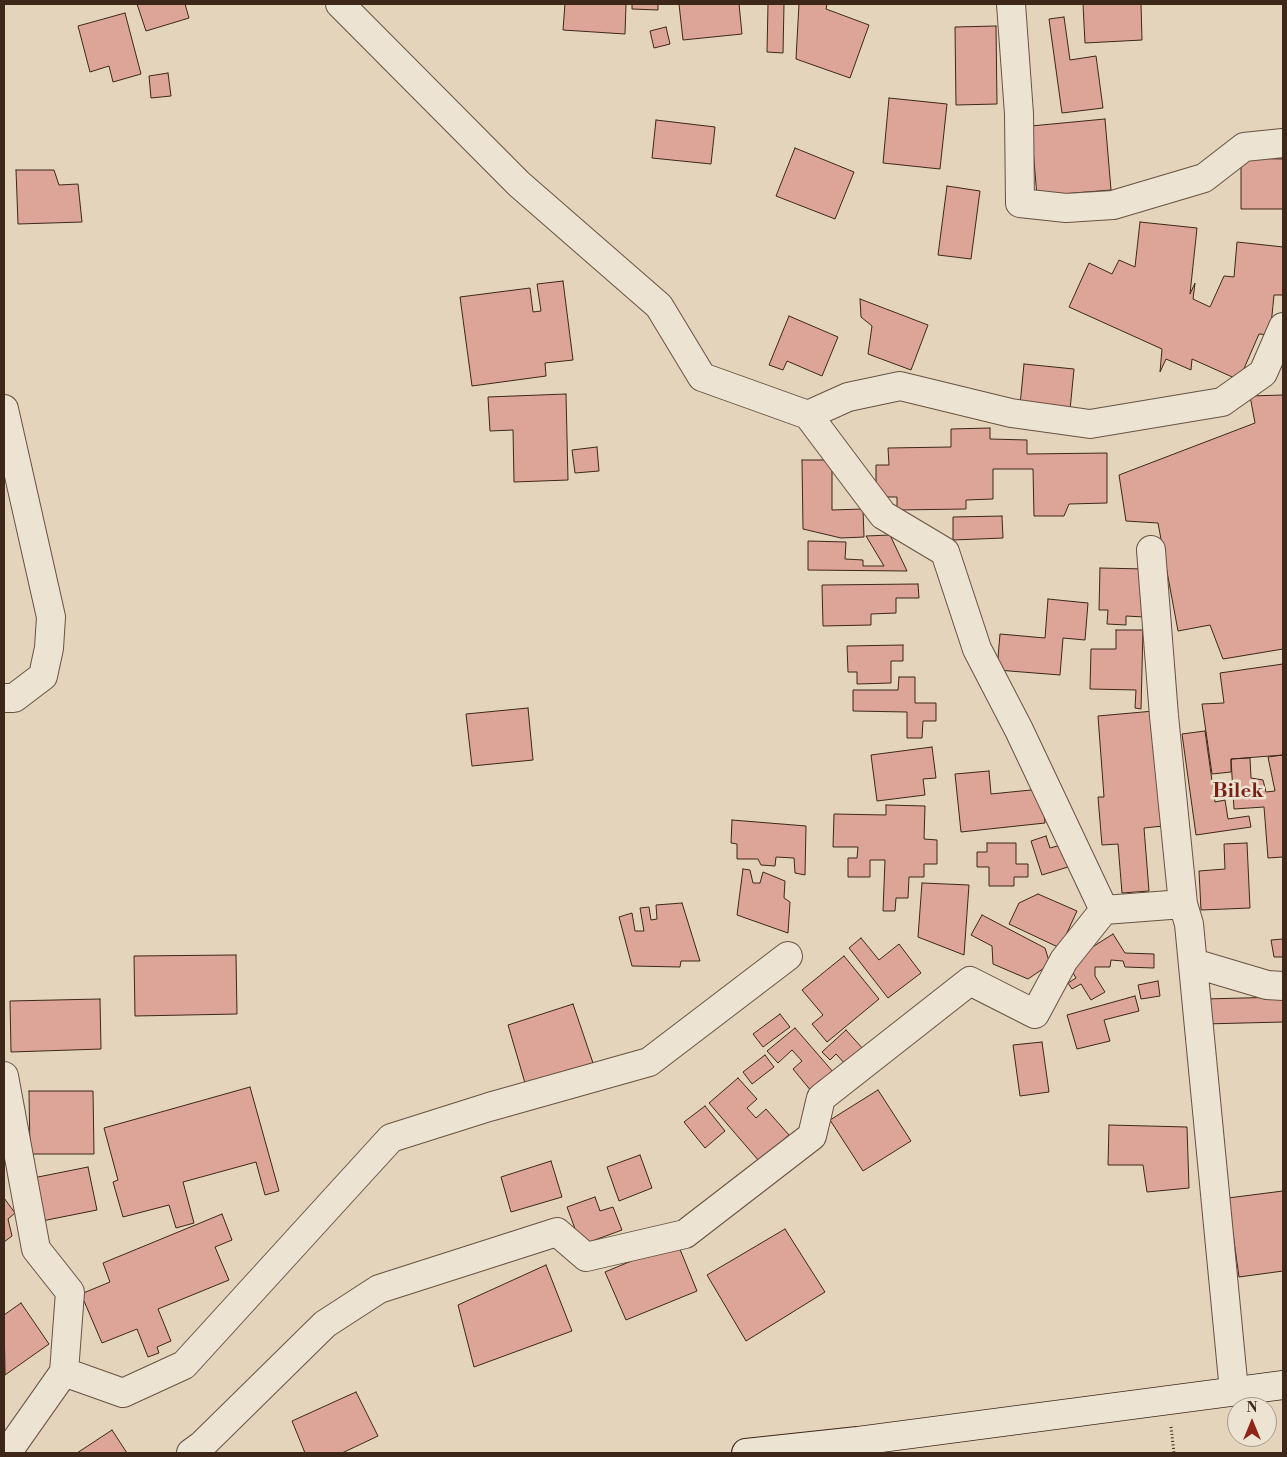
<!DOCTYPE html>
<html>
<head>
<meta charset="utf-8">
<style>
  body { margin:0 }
  #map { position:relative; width:1287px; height:1457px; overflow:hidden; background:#e4d4bc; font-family:"Libre Bodoni",serif }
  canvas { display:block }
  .frame { position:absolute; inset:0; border:5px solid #3d2718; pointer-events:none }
  .north { position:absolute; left:1227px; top:1397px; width:50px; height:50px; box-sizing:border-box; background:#ede3d3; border:1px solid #a79888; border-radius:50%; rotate:0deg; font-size:14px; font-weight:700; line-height:20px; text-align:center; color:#3d2718 }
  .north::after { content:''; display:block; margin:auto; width:18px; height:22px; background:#8f2418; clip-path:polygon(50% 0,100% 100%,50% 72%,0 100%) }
</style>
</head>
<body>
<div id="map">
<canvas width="1287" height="1457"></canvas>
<div class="frame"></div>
<div class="north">N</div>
</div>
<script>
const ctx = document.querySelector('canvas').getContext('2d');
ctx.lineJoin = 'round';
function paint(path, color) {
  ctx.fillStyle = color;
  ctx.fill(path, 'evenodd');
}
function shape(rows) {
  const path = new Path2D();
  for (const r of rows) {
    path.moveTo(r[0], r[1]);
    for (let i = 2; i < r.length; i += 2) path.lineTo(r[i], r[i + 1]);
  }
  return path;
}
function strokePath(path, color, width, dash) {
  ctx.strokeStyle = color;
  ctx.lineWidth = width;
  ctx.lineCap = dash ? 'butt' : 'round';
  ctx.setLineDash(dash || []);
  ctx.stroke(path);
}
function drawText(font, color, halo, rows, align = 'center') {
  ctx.font = font + ' "Libre Bodoni",serif';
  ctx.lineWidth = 5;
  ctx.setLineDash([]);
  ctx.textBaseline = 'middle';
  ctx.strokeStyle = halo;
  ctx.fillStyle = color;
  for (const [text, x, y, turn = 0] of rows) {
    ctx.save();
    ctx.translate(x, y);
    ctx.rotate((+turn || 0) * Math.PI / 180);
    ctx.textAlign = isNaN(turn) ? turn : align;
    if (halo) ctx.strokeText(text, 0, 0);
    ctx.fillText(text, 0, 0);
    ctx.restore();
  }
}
const building = shape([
  [137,4,185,4,189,18,146,31,137,4],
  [565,4,626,4,625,34,563,30,565,4],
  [632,4,658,4,658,10,632,9,632,4],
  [679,4,739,4,742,34,683,40,679,4],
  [768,4,784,4,783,53,767,52,768,4],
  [799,4,827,4,826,9,869,25,850,78,796,59,799,4],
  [1083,4,1141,4,1142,40,1085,43,1083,4],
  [125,13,141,74,113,82,109,66,90,72,78,26,125,13],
  [1064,17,1070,60,1096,56,1103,108,1062,113,1049,19,1064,17],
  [996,26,997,104,956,105,955,27,996,26],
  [666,27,670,44,654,48,650,31,666,27],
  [168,73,171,96,151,98,149,76,168,73],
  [889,98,947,104,940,169,883,163,889,98],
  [1105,119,1111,190,1037,196,1031,126,1105,119],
  [656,120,715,127,711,164,652,158,656,120],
  [795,148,854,172,835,219,776,196,795,148],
  [1241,158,1283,159,1283,209,1241,209,1241,158],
  [16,170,54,170,59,185,78,184,82,222,18,224,16,170],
  [947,186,980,191,971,259,938,255,947,186],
  [1140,222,1197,228,1190,294,1195,283,1193,299,1210,307,1224,276,1234,277,1237,242,1283,247,1283,295,1274,295,1270,335,1259,334,1239,380,1192,359,1191,370,1166,359,1160,372,1162,349,1069,307,1089,263,1112,274,1119,260,1135,267,1140,222],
  [563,281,573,360,545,363,546,376,472,386,460,297,530,288,533,312,541,311,537,284,563,281],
  [860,299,928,325,911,370,868,354,872,326,861,317,860,299],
  [789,316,838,337,822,376,787,361,783,370,769,365,789,316],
  [1024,364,1074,369,1070,410,1020,405,1024,364],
  [566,394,568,480,514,482,513,430,490,431,488,397,566,394],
  [1283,395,1283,649,1223,659,1210,625,1178,631,1158,523,1126,521,1119,475,1255,423,1250,396,1283,395],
  [990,428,990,439,1027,440,1027,454,1107,453,1107,503,1069,504,1064,516,1034,516,1033,469,993,469,993,499,966,500,966,509,897,510,897,497,876,497,876,465,889,465,888,448,951,447,951,429,990,428],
  [597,447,599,471,575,473,572,450,597,447],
  [802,460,832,460,832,510,863,509,864,537,841,538,803,529,802,460],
  [1002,516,1003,538,953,540,953,517,1002,516],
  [890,535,907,571,808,570,808,541,846,542,845,559,863,560,863,566,884,566,866,536,890,535],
  [1100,568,1145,569,1144,617,1126,616,1126,625,1107,624,1108,610,1099,610,1100,568],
  [918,584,919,598,896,598,896,613,871,614,871,625,823,626,822,585,918,584],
  [1048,599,1088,603,1085,640,1063,638,1060,675,997,670,1000,634,1045,638,1048,599],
  [1116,630,1143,630,1141,709,1135,708,1136,690,1090,689,1091,649,1116,649,1116,630],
  [903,645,903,661,891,661,891,683,857,684,857,672,848,672,847,646,903,645],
  [1283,664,1283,755,1231,759,1231,772,1212,774,1202,704,1224,703,1220,673,1283,664],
  [899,677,915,677,915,703,936,703,936,721,923,721,922,738,907,738,907,712,853,711,853,690,898,690,899,677],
  [528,708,533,760,472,766,466,714,528,708],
  [1154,711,1163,826,1144,828,1149,891,1122,893,1118,844,1102,845,1098,797,1104,797,1098,716,1154,711],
  [1205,731,1215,802,1225,800,1228,819,1249,816,1251,827,1196,835,1182,734,1205,731],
  [932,747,936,778,923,779,925,795,877,801,871,755,932,747],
  [1283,755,1283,857,1268,858,1264,807,1234,809,1231,759,1250,758,1251,778,1263,780,1266,792,1275,791,1268,757,1283,755],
  [989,771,991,794,1041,789,1045,823,961,832,955,774,989,771],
  [886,805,925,806,924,839,937,840,937,864,924,864,924,877,909,877,908,898,896,898,895,911,883,911,885,860,870,860,870,877,848,877,848,858,857,858,858,847,833,847,834,814,886,815,886,805],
  [732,820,806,826,805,875,795,873,794,858,776,857,775,866,761,865,758,859,737,859,737,844,731,843,732,820],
  [1046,836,1050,848,1061,845,1068,867,1042,875,1031,841,1046,836],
  [987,843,1016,843,1016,864,1028,864,1028,877,1014,877,1014,886,989,886,989,867,977,867,977,852,987,852,987,843],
  [1247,843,1250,908,1201,910,1199,871,1225,869,1224,844,1247,843],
  [743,869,750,870,753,883,760,883,763,872,785,881,784,898,790,902,788,933,737,915,743,869],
  [922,883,969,885,964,955,918,937,922,883],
  [1038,894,1077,911,1060,948,1009,924,1019,903,1038,894],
  [682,903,700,961,681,961,680,967,632,966,619,917,632,913,635,931,644,931,640,908,649,907,651,920,657,919,656,905,682,903],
  [982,915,1045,948,1050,964,1028,979,993,964,992,946,971,935,982,915],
  [1113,934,1125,953,1154,954,1154,968,1125,967,1123,961,1111,960,1110,967,1095,967,1095,976,1105,992,1091,1000,1081,984,1072,989,1068,983,1076,978,1067,963,1113,934],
  [861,938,879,960,899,944,921,973,888,998,849,948,861,938],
  [1283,939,1283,957,1274,957,1271,940,1283,939],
  [236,955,237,1014,135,1016,134,956,236,955],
  [844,956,879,999,827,1042,812,1024,823,1015,802,990,844,956],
  [1158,981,1160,996,1141,999,1138,985,1158,981],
  [1135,996,1139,1011,1104,1020,1110,1041,1077,1049,1067,1015,1135,996],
  [1283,997,1283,1022,1204,1024,1204,999,1283,997],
  [100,999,101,1049,11,1052,10,1001,100,999],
  [573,1004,593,1063,525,1083,508,1025,573,1004],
  [780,1014,790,1027,763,1047,753,1034,780,1014],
  [795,1028,834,1073,812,1092,793,1069,802,1061,792,1050,778,1063,767,1051,795,1028],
  [846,1030,864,1050,847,1066,836,1054,830,1060,822,1052,846,1030],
  [1042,1042,1049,1092,1020,1096,1013,1045,1042,1042],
  [765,1055,774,1067,752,1084,743,1072,765,1055],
  [738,1078,757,1099,747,1108,756,1118,766,1109,789,1135,759,1161,709,1103,738,1078],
  [250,1087,279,1191,265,1195,256,1162,183,1182,194,1223,176,1228,169,1205,123,1217,113,1182,118,1180,104,1128,250,1087],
  [878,1090,911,1141,863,1171,830,1120,878,1090],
  [29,1091,93,1091,94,1154,30,1154,29,1091],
  [705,1106,725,1131,705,1148,684,1122,705,1106],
  [1109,1125,1187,1127,1189,1188,1147,1192,1143,1165,1108,1165,1109,1125],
  [640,1155,652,1188,619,1201,607,1167,640,1155],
  [551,1161,562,1197,511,1212,501,1177,551,1161],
  [88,1167,97,1210,42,1221,33,1178,88,1167],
  [1283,1191,1283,1271,1239,1277,1228,1198,1283,1191],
  [595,1197,600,1211,613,1207,622,1230,581,1245,567,1207,595,1197],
  [4,1198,15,1213,8,1219,12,1236,4,1242,4,1198],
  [222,1214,232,1240,215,1247,229,1280,158,1309,171,1341,157,1347,159,1353,148,1357,137,1329,102,1343,81,1294,110,1282,103,1263,222,1214],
  [785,1229,825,1292,746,1341,707,1275,785,1229],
  [677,1242,697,1291,626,1320,605,1272,677,1242],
  [546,1265,572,1331,474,1367,458,1305,546,1265],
  [21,1303,49,1344,5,1375,4,1315,21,1303],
  [356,1392,378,1436,342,1453,305,1453,292,1421,356,1392],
  [112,1430,127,1453,77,1453,112,1430]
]);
const path = shape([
  [1171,1427,1174,1453]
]);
const street = shape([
  [340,4,519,184,659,306,702,377,808,415,883,515,945,552,977,649,1019,730,1104,910],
  [1011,4,1019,114,1020,203,1066,208,1113,205,1204,178,1244,147,1283,143],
  [4,409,51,617,49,648,43,676,14,698,4,698],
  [808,415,848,397,900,386,1011,413,1090,424,1222,402,1263,373,1283,327],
  [1151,550,1164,716,1183,904,1189,924,1234,1391],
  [1193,963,1267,985,1283,986],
  [4,1076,36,1249,70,1292,64,1372,14,1443,4,1453],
  [64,1372,123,1393,184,1365,391,1138,489,1107,649,1062,788,956],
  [191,1453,202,1445,325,1324,379,1289,557,1232,586,1257,685,1234,812,1136,821,1098,970,981,1035,1014,1064,960,1104,910,1183,904]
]);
const secondary = shape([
  [746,1453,858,1441,1283,1385]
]);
const quarterNames = [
  ["Bilek",1238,792]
];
paint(building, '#dda598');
strokePath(building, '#3d2718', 1);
strokePath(street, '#675241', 30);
strokePath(secondary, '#3d2718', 30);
strokePath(path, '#3d2718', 3, [1, 2.5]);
strokePath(street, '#ede3d3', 28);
strokePath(secondary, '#ede3d3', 28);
drawText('bold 20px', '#7a1f14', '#ede3d3', quarterNames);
</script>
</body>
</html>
